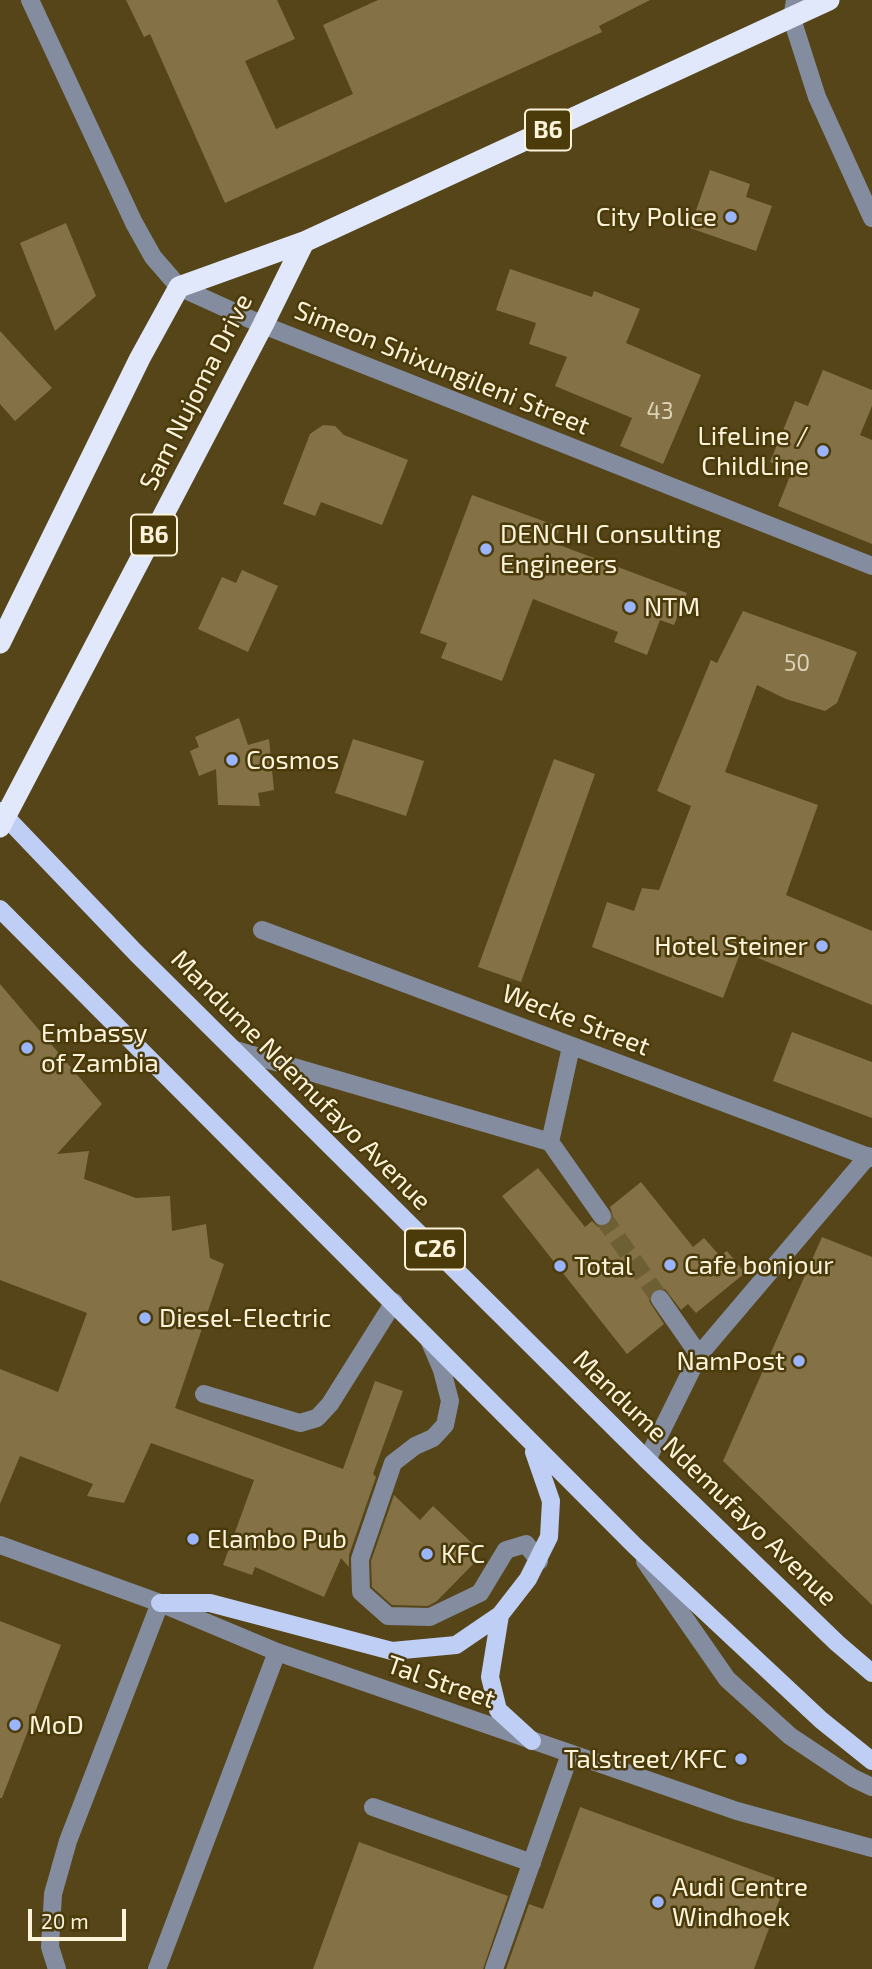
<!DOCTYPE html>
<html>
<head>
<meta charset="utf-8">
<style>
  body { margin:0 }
  #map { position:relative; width:872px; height:1969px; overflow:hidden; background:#564518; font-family:"Exo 2",sans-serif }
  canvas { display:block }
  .scale { position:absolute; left:28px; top:1909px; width:98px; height:32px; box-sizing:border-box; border:4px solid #fcf3db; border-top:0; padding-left:9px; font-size:21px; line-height:24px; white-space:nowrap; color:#fcf3db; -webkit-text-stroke:5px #4b3b0b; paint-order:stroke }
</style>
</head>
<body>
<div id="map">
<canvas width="872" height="1969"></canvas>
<div class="scale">20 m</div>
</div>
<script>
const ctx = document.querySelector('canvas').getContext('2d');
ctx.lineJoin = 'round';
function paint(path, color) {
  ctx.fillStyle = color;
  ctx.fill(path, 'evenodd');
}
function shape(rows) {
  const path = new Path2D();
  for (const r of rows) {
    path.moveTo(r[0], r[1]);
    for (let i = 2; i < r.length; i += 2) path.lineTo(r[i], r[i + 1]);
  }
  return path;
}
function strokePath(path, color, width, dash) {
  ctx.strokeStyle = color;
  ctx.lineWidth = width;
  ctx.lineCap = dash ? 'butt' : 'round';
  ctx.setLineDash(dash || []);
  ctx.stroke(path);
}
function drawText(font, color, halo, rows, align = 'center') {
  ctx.font = font + ' "Exo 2",sans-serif';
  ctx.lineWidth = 5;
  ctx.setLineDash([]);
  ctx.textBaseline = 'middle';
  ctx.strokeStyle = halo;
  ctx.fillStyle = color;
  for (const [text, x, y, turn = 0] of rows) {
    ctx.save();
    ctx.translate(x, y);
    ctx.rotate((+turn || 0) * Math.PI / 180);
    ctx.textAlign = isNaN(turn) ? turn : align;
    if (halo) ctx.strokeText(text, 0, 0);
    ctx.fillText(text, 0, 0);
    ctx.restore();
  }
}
const building = shape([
  [126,0,277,0,295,39,245,61,276,129,353,94,323,25,378,0,650,0,599,26,602,32,225,203,150,34,144,37],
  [710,170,750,184,746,197,772,206,756,251,690,228],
  [66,223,96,296,55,331,20,243],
  [510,269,592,297,594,291,640,309,626,343,701,375,663,464,620,446,632,418,555,386,567,357,529,344,536,323,496,310],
  [0,331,52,388,15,421,0,404],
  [823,370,872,390,872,406,860,435,872,440,872,544,778,506,792,471,770,462,795,401,808,406],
  [323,425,335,426,344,435,408,460,382,525,321,502,315,516,283,504,310,434],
  [472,495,560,527,554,543,687,593,674,625,660,620,647,655,614,642,618,632,533,599,502,681,441,658,447,643,420,633],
  [242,570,278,586,248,652,198,629,222,577,236,583],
  [743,611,857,652,837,703,825,711,786,699,757,685,725,772,818,805,786,895,872,931,872,1005,741,951,723,998,592,947,607,902,634,911,642,888,659,890,691,806,657,791,711,660,717,663],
  [239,718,248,745,269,739,274,790,258,793,260,806,218,805,216,769,199,776,190,751,199,747,195,737],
  [353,739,424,761,406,816,335,793],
  [554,759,595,774,521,982,478,967],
  [0,984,102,1104,57,1154,89,1151,84,1179,136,1198,170,1196,172,1231,206,1224,210,1258,224,1264,175,1408,343,1469,375,1381,403,1391,373,1474,376,1477,349,1555,349,1567,341,1558,324,1597,255,1567,252,1575,223,1565,254,1480,151,1443,124,1503,87,1496,93,1484,20,1456,0,1504,0,1369,58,1392,87,1313,0,1280],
  [792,1032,872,1062,872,1118,773,1081],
  [538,1168,585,1227,592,1221,598,1227,609,1225,613,1216,610,1207,641,1182,693,1247,704,1238,720,1256,727,1251,745,1273,696,1313,688,1304,681,1310,665,1289,654,1289,649,1301,664,1324,627,1354,502,1196],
  [822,1237,872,1257,872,1605,723,1461],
  [394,1495,420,1520,433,1506,473,1544,467,1549,478,1559,437,1601,428,1606,392,1605,372,1587,371,1561],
  [0,1621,61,1645,2,1798,0,1798],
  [580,1807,786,1882,754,1969,506,1969,529,1904,543,1909],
  [359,1842,508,1896,483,1969,313,1969]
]);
const minorTunnel = shape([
  [602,1216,660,1299]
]);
const minor = shape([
  [30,0,134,223,153,257,179,287,263,325,872,566],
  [795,0,792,19,817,97,872,218],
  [262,930,872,1158],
  [235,1050,550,1142,602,1216],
  [550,1142,571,1047],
  [430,1342,442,1370,450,1401,445,1425,433,1438,415,1446,393,1463,360,1559,361,1592,388,1616,430,1617,480,1593,506,1550,526,1544,539,1561],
  [699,1355,868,1156],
  [204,1394,300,1423,317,1418,330,1404,394,1302],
  [647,1460,699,1355,660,1299],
  [0,1545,160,1603,277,1652,737,1811,872,1848],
  [645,1561,727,1679,790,1736,853,1778,872,1787],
  [373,1807,532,1863],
  [57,1969,50,1947,53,1894,68,1841,160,1603],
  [157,1969,277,1652],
  [494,1969,570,1754]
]);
const major = shape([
  [0,811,136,953,647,1460,837,1643,872,1673],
  [0,909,635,1546,821,1720,872,1761],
  [160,1603,210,1603,392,1651,456,1645,500,1615,528,1579,549,1537,551,1501,534,1452],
  [500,1615,490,1677,498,1710,532,1741]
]);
const highway = shape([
  [0,643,140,358,179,287,304,242,829,0],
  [0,827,263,325,304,242]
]);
const markers = [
  [731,217,7,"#9bb5fd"],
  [823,451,7,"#9bb5fd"],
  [486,549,7,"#9bb5fd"],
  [630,607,7,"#9bb5fd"],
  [232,760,7,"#9bb5fd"],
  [822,946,7,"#9bb5fd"],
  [27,1048,7,"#9bb5fd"],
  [670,1265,7,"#9bb5fd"],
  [560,1266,7,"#9bb5fd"],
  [145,1318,7,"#9bb5fd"],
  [799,1361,7,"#9bb5fd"],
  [193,1539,7,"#9bb5fd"],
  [427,1554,7,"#9bb5fd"],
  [15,1725,7,"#9bb5fd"],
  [741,1759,7,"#9bb5fd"],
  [658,1902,7,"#9bb5fd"]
];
const numberNames = [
  ["43",660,411],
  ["50",797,663]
];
const shields = [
  [548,130,46],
  [154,535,46],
  [435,1249,60]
];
const shieldNames = [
  ["B6",548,130],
  ["B6",154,535],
  ["C26",435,1249]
];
const poiNames = [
  ["City Police",717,217,"right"],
  ["LifeLine /",809,436,"right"],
  ["ChildLine",809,466,"right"],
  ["DENCHI Consulting",500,534],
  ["Engineers",500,564],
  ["NTM",644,607],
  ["Cosmos",246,760],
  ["Hotel Steiner",808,946,"right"],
  ["Embassy",41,1033],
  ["of Zambia",41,1063],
  ["Cafe bonjour",684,1265],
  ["Total",574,1266],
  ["Diesel-Electric",159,1318],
  ["NamPost",785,1361,"right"],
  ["Elambo Pub",207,1539],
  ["KFC",441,1554],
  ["MoD",29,1725],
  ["Talstreet/KFC",727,1759,"right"],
  ["Audi Centre",672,1887],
  ["Windhoek",672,1917]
];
const streetNames = [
  ["Simeon Shixungileni Street",442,368,22],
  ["Sam Nujoma Drive",196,392,-63],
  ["Wecke Street",576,1020,21],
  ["Mandume Ndemufayo Avenue",301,1080,45],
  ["Mandume Ndemufayo Avenue",705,1478,44],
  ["Tal Street",441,1682,19]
];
paint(building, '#847246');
strokePath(minorTunnel, '#6f5f35', 18, [18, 9]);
strokePath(minor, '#848c9f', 18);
strokePath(major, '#bfcef4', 18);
strokePath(highway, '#e1e8fb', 21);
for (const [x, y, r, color] of markers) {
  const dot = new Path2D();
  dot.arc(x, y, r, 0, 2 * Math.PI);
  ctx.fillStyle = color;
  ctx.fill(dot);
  strokePath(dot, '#4b3b0b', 2.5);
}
drawText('23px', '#ded3b6', null, numberNames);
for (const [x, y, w] of shields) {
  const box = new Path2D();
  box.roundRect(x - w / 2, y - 20.5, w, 41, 5);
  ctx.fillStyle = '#4b3b0b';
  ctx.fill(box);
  strokePath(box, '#fcf3db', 2);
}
drawText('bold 24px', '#fcf3db', null, shieldNames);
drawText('26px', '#fcf3db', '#4b3b0b', poiNames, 'left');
drawText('26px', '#fcf3db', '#4b3b0b', streetNames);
</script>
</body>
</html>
